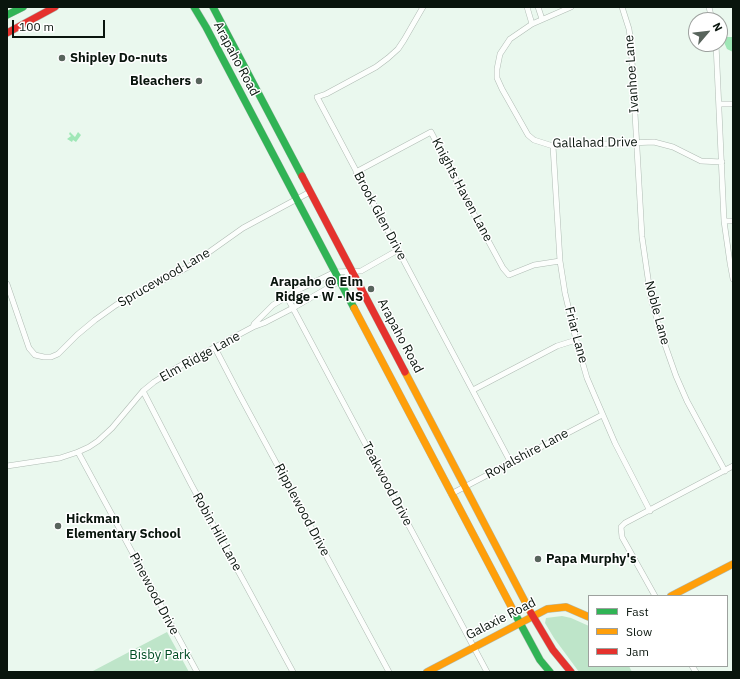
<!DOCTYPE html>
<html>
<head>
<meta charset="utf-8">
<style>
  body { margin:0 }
  #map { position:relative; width:740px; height:679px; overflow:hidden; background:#eaf8ee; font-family:"IBM Plex Sans",sans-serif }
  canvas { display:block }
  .frame { position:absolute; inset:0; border:8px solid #09150d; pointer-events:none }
  .legend { position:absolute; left:588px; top:595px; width:140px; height:72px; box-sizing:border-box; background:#fff; border:1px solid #9da19e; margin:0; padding:5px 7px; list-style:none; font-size:12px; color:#09150d }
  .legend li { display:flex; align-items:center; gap:8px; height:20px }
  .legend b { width:20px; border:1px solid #9da19e }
  .north { position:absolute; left:688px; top:12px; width:40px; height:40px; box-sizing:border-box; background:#fff; border:1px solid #9da19e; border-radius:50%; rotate:62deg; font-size:11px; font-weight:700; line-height:16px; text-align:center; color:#09150d }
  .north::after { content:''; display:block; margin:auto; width:14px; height:18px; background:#58645c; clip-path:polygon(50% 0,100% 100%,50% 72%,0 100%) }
  .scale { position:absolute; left:12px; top:20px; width:93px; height:18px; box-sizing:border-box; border:2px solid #09150d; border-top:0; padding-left:5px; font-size:12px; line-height:14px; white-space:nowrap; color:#09150d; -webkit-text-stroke:3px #fff; paint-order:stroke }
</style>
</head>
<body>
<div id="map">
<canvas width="740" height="679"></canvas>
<div class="frame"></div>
<ul class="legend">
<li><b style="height:5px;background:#30b455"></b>Fast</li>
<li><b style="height:5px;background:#ff9f0a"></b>Slow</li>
<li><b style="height:5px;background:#e5322d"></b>Jam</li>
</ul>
<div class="north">N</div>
<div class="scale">100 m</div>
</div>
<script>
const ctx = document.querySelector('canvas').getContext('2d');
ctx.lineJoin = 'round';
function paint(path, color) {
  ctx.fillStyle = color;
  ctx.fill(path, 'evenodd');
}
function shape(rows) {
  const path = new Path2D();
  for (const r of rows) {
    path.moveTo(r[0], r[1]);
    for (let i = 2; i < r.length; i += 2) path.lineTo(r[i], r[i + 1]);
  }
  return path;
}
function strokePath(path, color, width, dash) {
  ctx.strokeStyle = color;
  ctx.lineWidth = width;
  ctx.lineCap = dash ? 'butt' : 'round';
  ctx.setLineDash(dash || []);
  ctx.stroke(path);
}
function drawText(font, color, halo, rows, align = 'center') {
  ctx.font = font + ' "IBM Plex Sans",sans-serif';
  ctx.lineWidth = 3;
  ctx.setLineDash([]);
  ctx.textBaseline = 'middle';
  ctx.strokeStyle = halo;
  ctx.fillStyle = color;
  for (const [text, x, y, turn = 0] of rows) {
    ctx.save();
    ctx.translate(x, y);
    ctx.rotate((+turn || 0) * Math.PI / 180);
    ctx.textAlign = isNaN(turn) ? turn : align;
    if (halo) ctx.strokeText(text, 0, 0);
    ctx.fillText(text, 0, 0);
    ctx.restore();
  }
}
const green = shape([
  [562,616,571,618,589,626,589,666,629,666,632,672,579,672,554,638,545,623,546,618],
  [167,632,189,672,91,672]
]);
const water = shape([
  [725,37,733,37,733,52,727,49,723,40],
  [70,132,75,137,78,132,81,135,76,142,73,140,72,142,67,139,71,136,69,134]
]);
const street = shape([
  [423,7,404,40,398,49,388,58,376,67,326,94,317,97,511,463],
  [527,7,532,24],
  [538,7,542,19],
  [571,7,532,24,510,39,500,54,497,69,497,78,502,89,528,135,534,140,553,146,654,142,673,147,701,161,722,162],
  [622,7,629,29,631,43,642,237,651,299,664,342,676,376,687,401,725,471],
  [709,7,712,20],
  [716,44,724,221,730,263,733,279],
  [719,104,733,104],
  [553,146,560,261,565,293,576,340,587,378,615,443,650,511],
  [356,172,431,132,477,220,503,268,509,275,534,265,560,261],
  [724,221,733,221],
  [7,284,29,348,35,355,44,357,51,357,58,354,77,335,95,320,116,305,188,267,243,228,310,192],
  [287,297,487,672],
  [253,327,254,324,273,305,298,290,335,272,361,271,398,250],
  [215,348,239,394,389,672],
  [473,390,557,346,576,340],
  [143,391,191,484,293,672],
  [78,452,197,672],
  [7,466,60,458,78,452,89,447,98,441,112,428,143,391,154,382,178,367,253,327,264,323,293,308,340,281,353,272],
  [451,494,602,415],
  [655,596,622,537,621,527,625,523,733,466],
  [692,666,696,672]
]);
const fast = shape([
  [194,7,206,27,354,308],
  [213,7,302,176],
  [7,15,23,7],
  [513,610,540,660,550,672]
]);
const slow = shape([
  [354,308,513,610],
  [405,372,531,613],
  [671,596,733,564],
  [427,672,547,609,566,607,589,617]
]);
const jam = shape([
  [7,33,55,7],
  [302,176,405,372],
  [531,613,553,650,571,672]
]);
const markers = [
  [62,58,4,"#58645c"],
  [199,81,4,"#58645c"],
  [371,289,4,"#58645c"],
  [58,526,4,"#58645c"],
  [538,559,4,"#58645c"]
];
const poiNames = [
  ["Shipley Do-nuts",70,58],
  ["Bleachers",191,81,"right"],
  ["Arapaho @ Elm",363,282,"right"],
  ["Ridge - W - NS",363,297,"right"],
  ["Hickman",66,519],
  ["Elementary School",66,534],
  ["Papa Murphy's",546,559]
];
const streetNames = [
  ["Arapaho Road",236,59,62],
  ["Ivanhoe Lane",632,74,-94],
  ["Gallahad Drive",595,143,-1],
  ["Knights Haven Lane",462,190,62],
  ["Brook Glen Drive",380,216,62],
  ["Sprucewood Lane",164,278,-30],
  ["Noble Lane",657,313,75],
  ["Friar Lane",576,335,75],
  ["Arapaho Road",400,336,62],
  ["Elm Ridge Lane",200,357,-29],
  ["Royalshire Lane",527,454,-28],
  ["Teakwood Drive",387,484,62],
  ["Ripplewood Drive",302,510,62],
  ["Robin Hill Lane",217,532,61],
  ["Pinewood Drive",154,594,62],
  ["Galaxie Road",501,619,-27]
];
const parkNames = [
  ["Bisby Park",160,655]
];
paint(green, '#bee5c9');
paint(water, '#a0e7b7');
strokePath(street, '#afbbb3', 6);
strokePath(fast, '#afbbb3', 8);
strokePath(slow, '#afbbb3', 8);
strokePath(jam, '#afbbb3', 8);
strokePath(street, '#fcfefc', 5);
strokePath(fast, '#30b455', 7);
strokePath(slow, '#ff9f0a', 7);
strokePath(jam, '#e5322d', 7);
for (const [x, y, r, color] of markers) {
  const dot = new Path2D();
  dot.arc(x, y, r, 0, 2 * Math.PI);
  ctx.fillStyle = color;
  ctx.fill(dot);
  strokePath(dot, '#fff', 1.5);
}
drawText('bold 13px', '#09150d', '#fff', poiNames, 'left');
drawText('13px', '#09150d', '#fff', streetNames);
drawText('13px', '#004c24', '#fff', parkNames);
</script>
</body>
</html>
